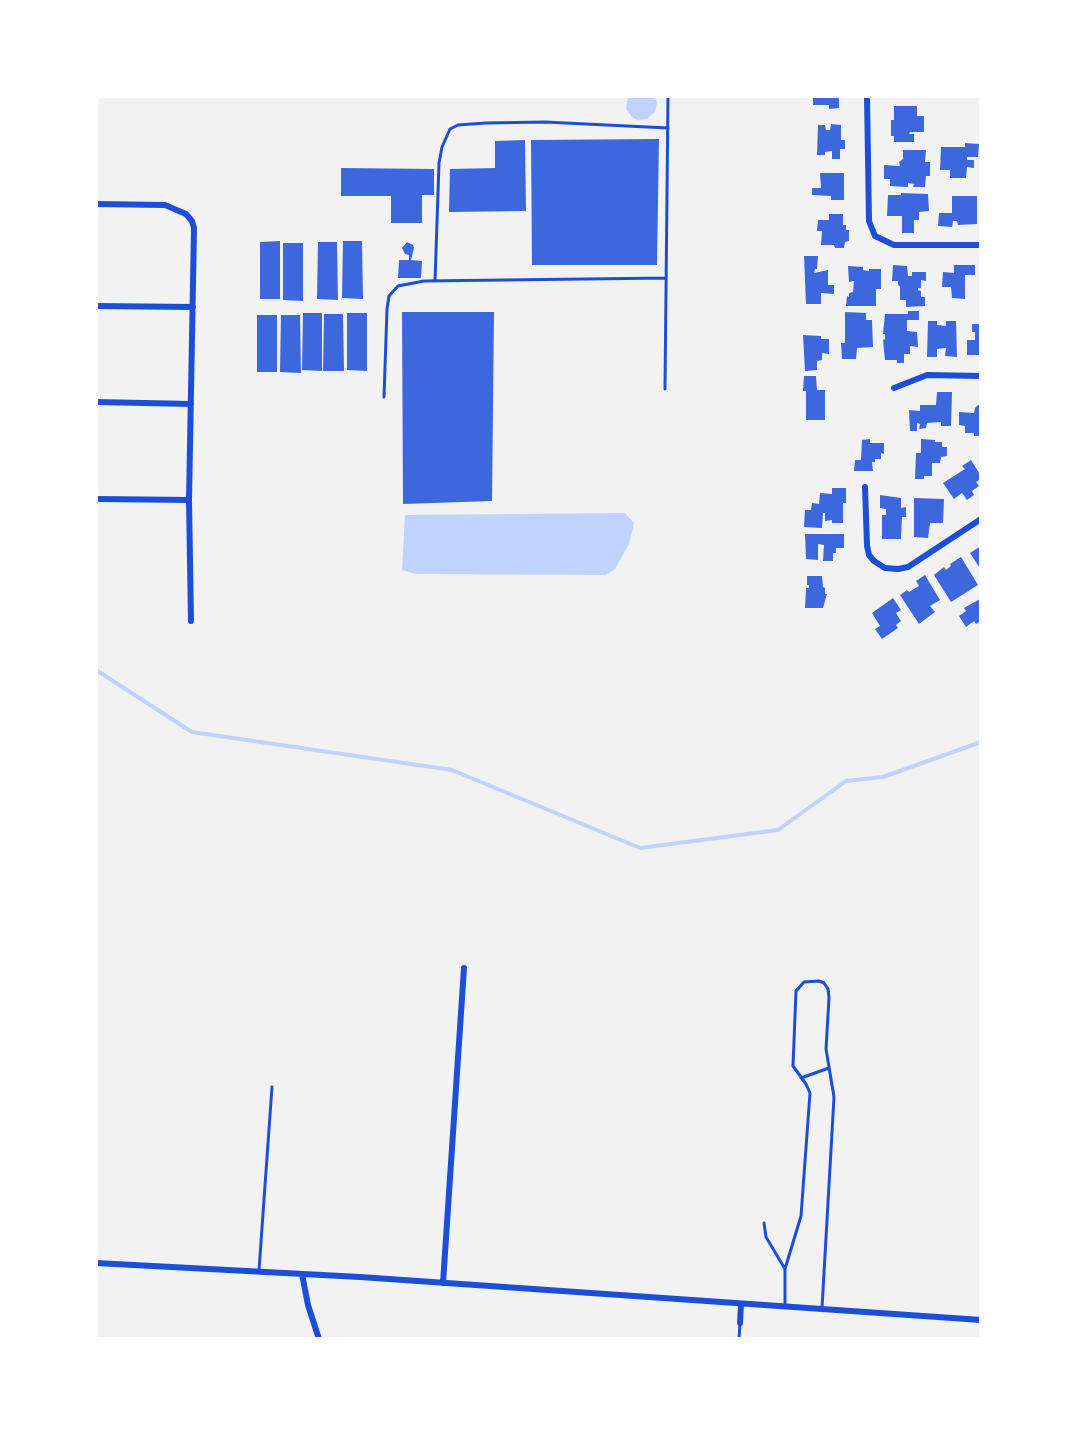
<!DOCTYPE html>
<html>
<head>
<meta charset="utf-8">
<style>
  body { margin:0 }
  #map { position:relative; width:1077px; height:1435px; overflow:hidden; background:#f2f2f2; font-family:"Roboto Serif",serif }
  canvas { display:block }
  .frame { position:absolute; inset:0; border:98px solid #fff; pointer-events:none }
</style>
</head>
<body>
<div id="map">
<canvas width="1077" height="1435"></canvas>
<div class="frame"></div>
</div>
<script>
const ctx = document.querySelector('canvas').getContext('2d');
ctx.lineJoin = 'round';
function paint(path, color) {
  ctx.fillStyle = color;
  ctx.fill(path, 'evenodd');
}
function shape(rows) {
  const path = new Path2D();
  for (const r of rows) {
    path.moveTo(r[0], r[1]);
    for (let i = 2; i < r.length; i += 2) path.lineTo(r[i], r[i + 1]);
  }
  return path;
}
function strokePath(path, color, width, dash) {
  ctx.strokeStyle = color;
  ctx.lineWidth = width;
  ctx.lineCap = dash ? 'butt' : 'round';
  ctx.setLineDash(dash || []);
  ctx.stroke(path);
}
const water = shape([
  [628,96,654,96,657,102,655,112,647,119,637,120,632,117,626,109],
  [625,513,634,523,629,544,615,569,606,575,415,574,402,570,405,515]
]);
const stream = shape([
  [96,670,192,732,452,770,640,848,778,830,846,781,883,777,981,742]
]);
const building = shape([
  [813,96,839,96,839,108,829,109,829,105,813,105],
  [894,106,917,106,917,116,924,116,924,132,910,132,909,134,914,134,914,142,894,142,894,136,891,136,891,120,894,120],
  [831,124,841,125,841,140,845,140,845,149,840,149,840,159,832,159,832,151,825,152,825,155,817,155,818,125,825,125,826,130,830,130],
  [659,139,657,265,532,265,531,140],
  [525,140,526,211,449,212,450,169,495,168,495,141],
  [965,143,979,144,978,157,967,157,967,160,974,160,974,168,967,167,966,178,950,178,950,170,940,170,941,147,965,147],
  [903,150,926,150,925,162,930,162,930,176,926,176,925,187,913,187,914,184,908,183,908,187,890,186,890,179,884,179,884,165,900,166,899,162,903,159],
  [341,168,434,169,434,195,422,195,422,223,391,223,391,196,341,196],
  [820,173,844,173,844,200,831,200,831,196,812,195,812,188,821,188],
  [901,193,928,194,929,211,919,212,919,220,914,220,914,233,902,233,902,216,887,216,888,195,901,195],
  [952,196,977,196,977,224,958,225,957,221,953,221,952,227,938,226,939,213,952,213],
  [829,214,843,214,843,225,846,225,846,230,849,230,849,241,845,242,844,248,835,248,834,245,821,245,822,231,817,231,818,220,829,220],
  [280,241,280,299,260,299,260,242],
  [343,241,362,241,363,299,342,298],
  [318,242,337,242,338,300,317,299],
  [407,242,413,245,414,248,411,260,422,261,421,278,398,278,399,260,409,260,409,255,405,254,402,248],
  [283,243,303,243,303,301,283,300],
  [804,256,818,256,817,269,815,269,814,273,828,270,828,285,834,285,834,294,821,293,821,304,806,304],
  [893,265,907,266,908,276,912,276,912,272,926,272,926,281,921,280,921,288,918,288,918,290,921,291,921,297,925,297,925,306,906,307,906,300,900,300,900,286,898,285,898,281,892,281],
  [954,265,975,265,975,275,965,275,965,299,952,298,951,287,942,287,943,272,954,273],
  [848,266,863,267,863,270,869,271,869,269,881,269,881,289,876,289,876,306,846,306,847,296,849,297,849,293,853,292,854,281,849,282],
  [908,311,919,311,919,320,907,320,907,331,917,332,918,347,910,346,910,354,904,354,904,363,897,363,897,360,885,360,883,340,885,339,885,334,883,334,885,314,908,314],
  [402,312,494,312,492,501,403,504],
  [845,312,866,313,866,320,872,320,873,347,857,348,856,359,842,359,841,343,845,343],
  [303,313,322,313,322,371,302,370],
  [347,313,367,313,367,371,347,370],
  [324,314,343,314,344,371,323,371],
  [257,315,277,315,277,372,257,372],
  [281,315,300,315,301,373,280,372],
  [928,321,937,321,937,325,946,326,946,321,956,321,957,357,945,356,946,348,937,349,937,357,927,357],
  [972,324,981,324,981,355,967,355,967,340,975,340,975,332,972,332],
  [803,335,821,336,821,339,829,339,829,354,822,353,822,360,817,361,817,370,805,371],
  [804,376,816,376,817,390,825,390,825,420,806,420,806,391,803,391],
  [937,392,952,392,951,426,941,426,941,422,927,423,926,428,919,429,920,424,917,423,917,431,910,431,909,410,920,411,920,405,936,405],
  [978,405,981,406,981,436,974,436,974,433,965,433,965,426,959,425,959,412,974,413,975,408],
  [870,439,870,443,884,443,884,454,881,453,881,459,875,459,875,462,872,462,873,471,854,471,855,460,861,460,862,440],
  [921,439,935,440,935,442,942,442,942,447,947,447,947,456,941,457,940,463,932,463,932,476,924,476,924,479,915,479,916,453,921,453],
  [971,460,981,476,981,479,976,482,979,486,972,491,974,495,967,500,962,493,954,499,943,483,965,469,962,466],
  [832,488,846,488,846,503,843,503,843,523,832,523,832,520,825,521,825,513,823,513,822,528,804,527,805,510,811,510,812,503,819,504,820,493,832,494],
  [880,495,901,498,901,508,906,507,906,517,902,517,901,539,882,539,882,515,886,515,886,509,880,508],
  [914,498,944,499,943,523,930,523,928,538,914,537],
  [805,534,844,534,844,548,836,548,836,553,833,553,833,561,823,561,824,545,818,544,818,560,806,559],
  [981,546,981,570,970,553],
  [961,557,978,585,951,602,934,575,944,567,946,570,951,566,950,564],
  [925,575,940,600,930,606,935,612,919,624,900,595,907,590,909,592,919,586,916,581],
  [807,576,822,576,823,587,825,588,825,594,827,594,823,608,805,608,806,588,809,588,809,585,807,585],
  [893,598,901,610,896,613,901,621,896,625,898,628,882,639,875,629,880,626,872,613],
  [980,599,981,621,976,624,974,621,966,627,959,616,966,611,964,608]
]);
const service = shape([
  [435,281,439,163,442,147,450,129,458,125,486,123,545,122,668,128],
  [665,389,668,96],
  [384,397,387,309,389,296,398,286,424,281,666,278],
  [801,1078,829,1068],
  [764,1223,766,1237,785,1269],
  [259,1270,272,1087],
  [785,1307,785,1269,801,1216,810,1093,806,1084,793,1066,796,991,804,982,819,981,824,983,828,989,829,998,826,1049,834,1097,822,1308],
  [739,1339,740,1323]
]);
const minor = shape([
  [867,96,869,221,875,236,894,245,981,245],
  [96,204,165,205,186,214,192,221,194,228,189,500,191,621],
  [96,306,193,307],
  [894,388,927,375,981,376],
  [96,402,191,404],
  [865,487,867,546,869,555,874,561,885,568,898,569,908,567,981,519],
  [96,499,189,500],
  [96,1263,360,1277,981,1320],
  [302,1274,308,1305,319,1339],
  [443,1283,464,968],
  [740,1323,741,1304]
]);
paint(water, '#bfd3fe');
strokePath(stream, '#bfd3fe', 4);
paint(building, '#3d67dc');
strokePath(service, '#1d4ed8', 3);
strokePath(minor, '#1d4ed8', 6);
</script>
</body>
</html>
